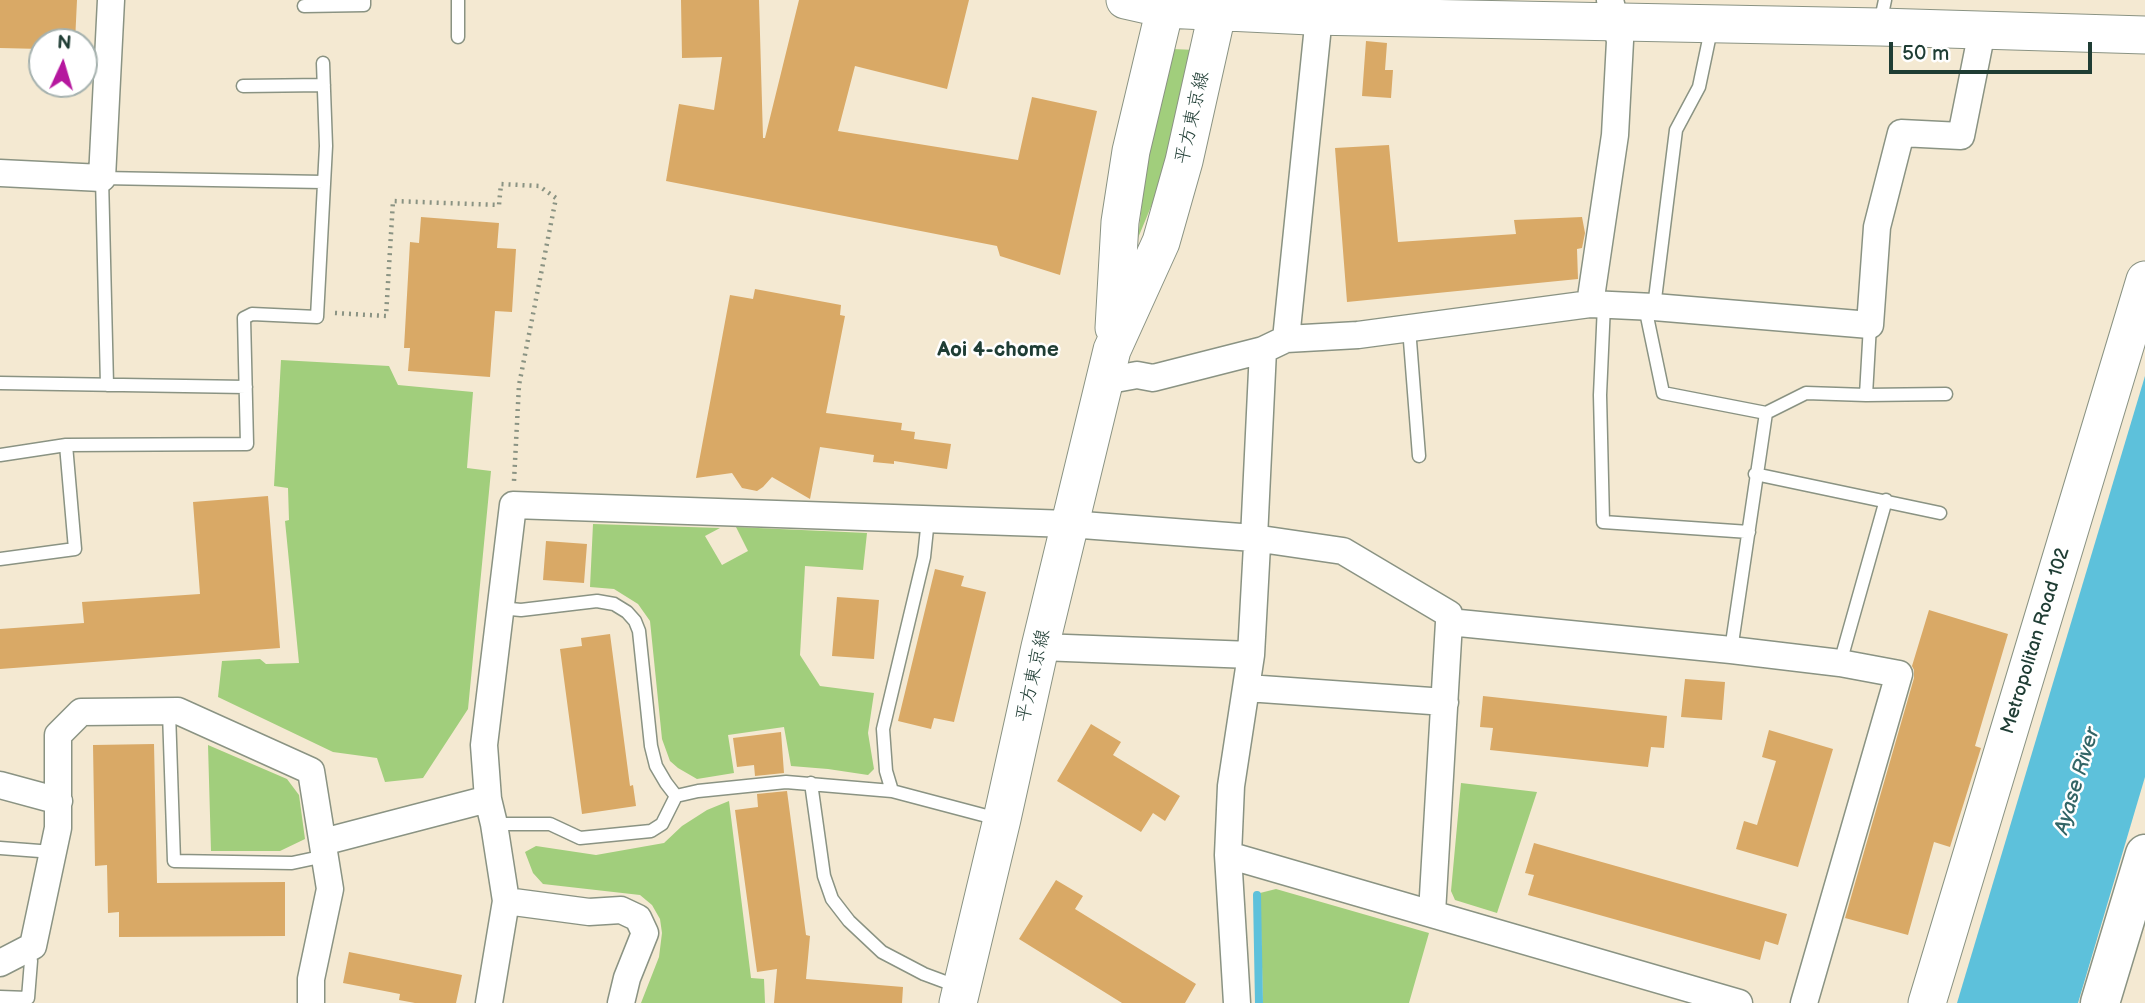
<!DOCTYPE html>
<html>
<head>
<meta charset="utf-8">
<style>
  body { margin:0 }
  #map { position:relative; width:2145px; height:1003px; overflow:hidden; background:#f4e9d2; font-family:"Balsamiq Sans",sans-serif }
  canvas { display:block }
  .north { position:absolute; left:28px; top:28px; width:70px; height:70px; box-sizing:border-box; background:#fff; border:2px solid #a5b1ae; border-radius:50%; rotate:4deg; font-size:19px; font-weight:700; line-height:28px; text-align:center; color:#1f3d34 }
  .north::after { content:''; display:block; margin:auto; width:24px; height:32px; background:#b5179e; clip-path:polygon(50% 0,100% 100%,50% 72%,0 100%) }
  .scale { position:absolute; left:1889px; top:42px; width:203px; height:32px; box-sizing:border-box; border:4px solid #1f3d34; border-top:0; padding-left:9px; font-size:21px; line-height:24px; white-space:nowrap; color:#1f3d34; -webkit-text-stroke:5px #fff; paint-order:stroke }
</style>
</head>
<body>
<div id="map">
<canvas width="2145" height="1003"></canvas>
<div class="north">N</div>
<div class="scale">50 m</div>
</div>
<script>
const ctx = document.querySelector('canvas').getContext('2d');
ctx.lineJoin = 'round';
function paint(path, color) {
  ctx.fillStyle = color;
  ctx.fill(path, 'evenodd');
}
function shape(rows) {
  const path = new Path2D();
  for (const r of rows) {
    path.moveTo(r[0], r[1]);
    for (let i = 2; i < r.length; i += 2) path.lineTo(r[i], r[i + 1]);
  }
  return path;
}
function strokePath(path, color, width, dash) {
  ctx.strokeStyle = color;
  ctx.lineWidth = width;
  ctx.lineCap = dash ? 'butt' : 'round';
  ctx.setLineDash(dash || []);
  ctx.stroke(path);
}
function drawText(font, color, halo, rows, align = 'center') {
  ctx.font = font + ' "Balsamiq Sans","Klee One",sans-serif';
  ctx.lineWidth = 5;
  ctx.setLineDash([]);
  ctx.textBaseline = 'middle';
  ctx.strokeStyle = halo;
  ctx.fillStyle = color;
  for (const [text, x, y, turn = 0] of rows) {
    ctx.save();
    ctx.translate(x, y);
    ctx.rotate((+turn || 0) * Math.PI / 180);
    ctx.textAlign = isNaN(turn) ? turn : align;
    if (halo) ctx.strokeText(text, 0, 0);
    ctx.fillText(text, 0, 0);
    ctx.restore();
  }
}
const green = shape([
  [1172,49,1196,50,1170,161,1138,238,1148,152],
  [281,360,389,366,398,385,473,392,467,468,491,471,468,709,423,778,385,782,377,758,333,752,218,697,222,661,260,659,266,664,299,663,285,521,289,520,288,488,274,486],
  [593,524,720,528,705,536,722,565,748,551,736,527,867,533,863,570,805,566,800,655,820,686,874,693,868,733,874,769,868,775,828,769,791,766,784,727,728,735,734,773,697,779,678,768,670,761,662,739,650,621,638,604,614,589,590,587],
  [208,745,287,779,299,795,305,839,280,851,211,851],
  [1461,783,1537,792,1497,913,1455,900,1451,891],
  [729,801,751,978,764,979,765,1003,641,1003,659,957,662,933,660,919,652,905,640,895,543,884,533,873,525,852,536,846,596,855,664,843,682,826,707,810],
  [1276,889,1429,933,1409,1003,1263,1003,1260,893]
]);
const water = shape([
  [2145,376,2145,777,2078,1003,1957,1003]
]);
const stream = shape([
  [1257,895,1259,1003]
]);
const building = shape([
  [0,0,77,0,75,42,42,42,42,49,0,48],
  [681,0,759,0,763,138,765,138,799,0,969,0,947,89,855,66,838,131,1018,160,1032,97,1097,111,1060,275,1000,256,997,246,666,181,679,104,714,110,722,57,682,58],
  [1366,41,1387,43,1385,70,1393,70,1391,98,1362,96],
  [1389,145,1398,242,1516,234,1514,220,1582,217,1585,233,1582,248,1577,249,1578,279,1347,302,1335,148],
  [421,217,499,223,497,248,516,249,512,312,495,311,490,377,408,371,410,348,404,348,410,242,419,243],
  [755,289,841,305,840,315,845,316,826,413,902,423,901,430,915,432,914,439,951,444,947,469,894,461,894,464,873,462,874,455,820,447,810,499,772,477,763,487,757,491,742,488,732,473,696,478,730,295,753,299],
  [268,496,280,648,0,669,0,629,84,623,82,602,200,594,193,502],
  [546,541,587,544,584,583,543,580],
  [935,569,964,576,961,586,986,592,954,722,934,718,931,729,898,721],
  [837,597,879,600,874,659,832,656],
  [1929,610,2008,634,1975,746,1981,748,1950,847,1934,842,1908,935,1845,918,1914,678,1914,670,1912,666],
  [610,634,630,786,633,785,636,806,582,814,560,649,582,646,581,638],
  [1685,679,1725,682,1722,720,1681,717],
  [1483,696,1667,716,1664,748,1651,747,1648,767,1490,750,1493,728,1480,727],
  [1091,724,1121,742,1113,755,1180,796,1165,821,1153,813,1141,832,1057,781],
  [1769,730,1833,749,1798,867,1736,849,1744,821,1757,825,1776,761,1762,757],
  [781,732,784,773,755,776,754,765,737,767,733,738],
  [154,744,157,883,285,882,285,936,119,937,119,912,108,913,107,865,95,866,93,745],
  [787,791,806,935,810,936,806,979,903,987,902,1003,774,1003,777,969,757,972,735,810,758,807,757,794],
  [1534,843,1787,914,1778,945,1765,941,1760,960,1528,895,1534,875,1525,873],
  [1056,880,1083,896,1075,909,1196,984,1185,1003,1122,1003,1019,939],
  [349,952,462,975,456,1003,415,1003,399,1000,400,994,343,983]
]);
const path = shape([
  [335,313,386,316,393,201,499,205,501,184,539,186,556,198,519,385,514,481]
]);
const lane = shape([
  [458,0,458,37],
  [304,6,364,5,364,0],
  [1880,24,1885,0],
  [243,86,324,85],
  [1604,305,1600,395,1603,522,1749,532],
  [1645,307,1663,393,1766,413],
  [1654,307,1676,130,1699,87,1712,25],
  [1409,328,1419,456],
  [0,383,246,387],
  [107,385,102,178,323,182],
  [1866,395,1946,394],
  [0,455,66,445,247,444,244,318,252,314,317,317,326,146,323,63],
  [1755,474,1940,513],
  [0,559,75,549,66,445],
  [500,608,521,610,597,601,614,604,627,612,635,621,639,631,651,746,656,766,666,783,676,796],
  [1731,650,1766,413,1806,393,1866,395,1870,325],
  [1840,663,1886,500],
  [169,712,174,861,292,863,325,856],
  [811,783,824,876,832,899,849,921,882,952,924,974,959,987],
  [892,791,886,771,883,729,924,557,928,519],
  [494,824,550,824,580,838,651,831,662,824,676,796,698,791,786,782,892,791,998,819],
  [0,848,53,852],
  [0,997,28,998,31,961,26,949]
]);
const street = shape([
  [0,173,102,178,111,0],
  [1590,304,1615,135,1620,41,1610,0],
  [1286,339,1319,16],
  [1104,381,1137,375,1153,378,1263,350,1286,339,1358,335,1590,304,1654,307,1870,325,1877,227,1901,133,1961,136,1982,31],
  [1040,647,1251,655],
  [1247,688,1445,702],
  [0,785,59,801],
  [323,842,488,799],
  [1228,855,1739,1003],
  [506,901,589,912,621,910,638,918,645,933,627,978,621,1003],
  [1432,913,1449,622,1731,650,1840,663,1899,674,1804,1003],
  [0,963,33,946,58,828,58,735,81,712,178,711,311,771,330,889,311,979,311,1003],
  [489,1003,506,901,494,824,488,799,484,745,513,505,1069,524,1254,538,1343,551,1449,614,1449,622],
  [1237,1003,1228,855,1231,786,1251,655,1257,545,1254,538,1263,350]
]);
const secondary = shape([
  [1125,0,1165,9,1310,16,1880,27,2145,35],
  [1114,328,1120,222,1131,151,1167,0],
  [958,1003,1002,819,1040,647,1112,350,1161,242,1184,161,1220,0],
  [1927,1003,2145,280]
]);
const highway = shape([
  [2100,1003,2145,854]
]);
const streetNames = [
  ["平方東京線",1193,118,-77],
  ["Metropolitan Road 102",2036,641,-73],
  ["平方東京線",1034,676,-77]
];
const neighbourhoodNames = [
  ["Aoi 4-chome",998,351]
];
const waterNames = [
  ["Ayase River",2078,781,-73]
];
paint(green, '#a1ce7c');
paint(water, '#5dc1db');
strokePath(stream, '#5dc1db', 8);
paint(building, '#d9a966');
strokePath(lane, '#8a9383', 15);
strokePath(street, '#8a9383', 29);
strokePath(secondary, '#8a9383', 39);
strokePath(highway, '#8a9383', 41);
strokePath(path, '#8a9383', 4.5, [2, 5]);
strokePath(lane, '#fff', 12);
strokePath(street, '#fff', 26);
strokePath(secondary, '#fff', 37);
strokePath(highway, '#fff', 38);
drawText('19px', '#1f3d34', '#fff', streetNames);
drawText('bold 21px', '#1f3d34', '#fff', neighbourhoodNames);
drawText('italic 21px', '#326566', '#fff', waterNames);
</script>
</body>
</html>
